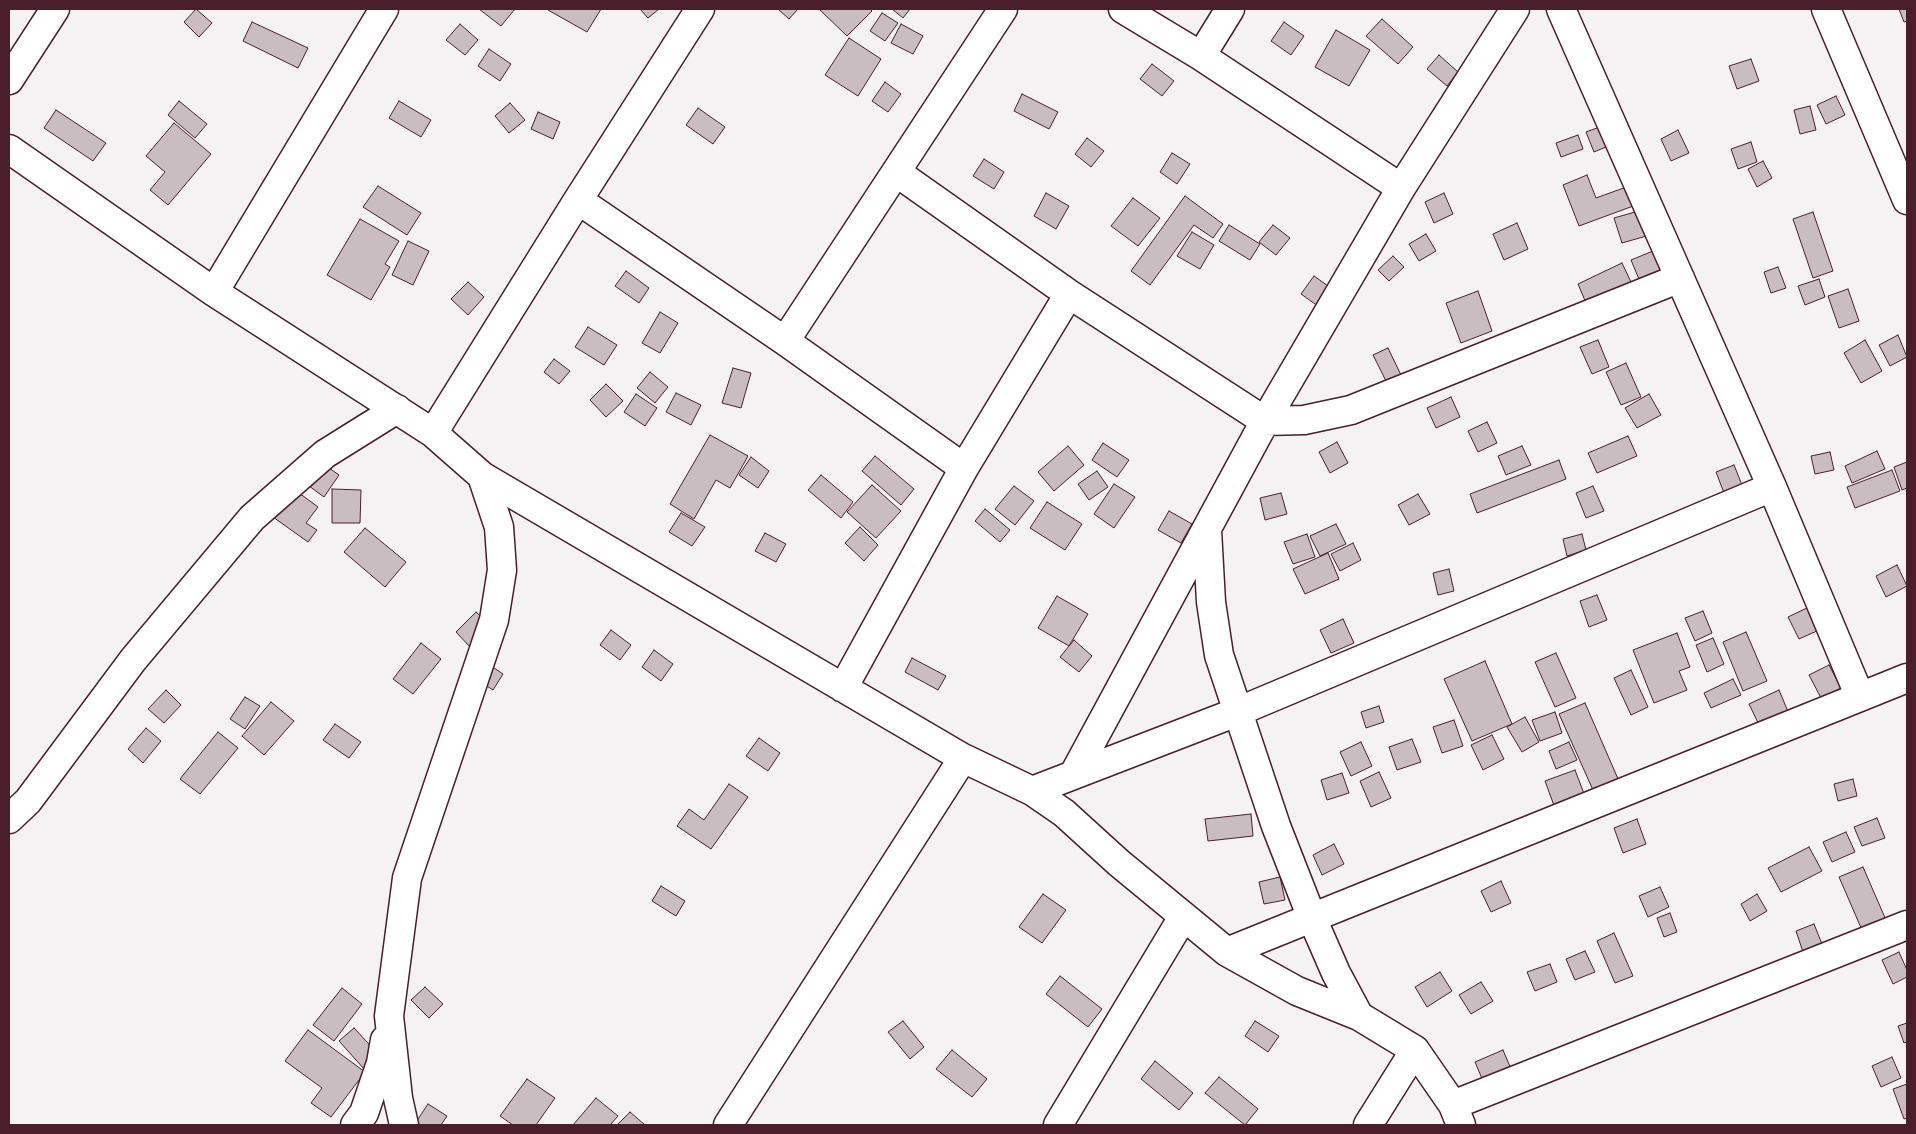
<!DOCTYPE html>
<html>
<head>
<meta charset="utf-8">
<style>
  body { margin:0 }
  #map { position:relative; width:1916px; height:1134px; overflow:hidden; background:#f4f2f2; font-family:Caveat,sans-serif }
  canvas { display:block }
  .frame { position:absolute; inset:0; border:10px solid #4a1f2b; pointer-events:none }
</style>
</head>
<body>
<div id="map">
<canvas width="1916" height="1134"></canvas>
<div class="frame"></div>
</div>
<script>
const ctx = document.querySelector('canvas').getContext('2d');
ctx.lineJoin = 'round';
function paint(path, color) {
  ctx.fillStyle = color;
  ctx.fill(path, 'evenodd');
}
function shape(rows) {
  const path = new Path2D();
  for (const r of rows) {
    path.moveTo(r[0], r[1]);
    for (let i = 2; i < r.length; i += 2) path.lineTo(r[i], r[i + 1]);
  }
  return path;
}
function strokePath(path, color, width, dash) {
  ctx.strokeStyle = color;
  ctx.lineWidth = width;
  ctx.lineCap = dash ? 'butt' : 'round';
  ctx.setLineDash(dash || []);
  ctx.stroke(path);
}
const building = shape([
  [196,9,212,23,199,37,184,22,196,9],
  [479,9,515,9,501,26,479,9],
  [549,9,601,9,587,32,548,10,549,9],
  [640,9,659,9,648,18,640,9],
  [778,9,798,9,789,19,778,9],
  [822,9,870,9,872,11,847,36,820,10,822,9],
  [892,9,910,9,903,18,892,9],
  [1899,9,1907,9,1907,21,1904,22,1899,9],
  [882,13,898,23,885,41,870,31,882,13],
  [1382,19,1413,47,1398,64,1366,36,1382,19],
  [252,22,308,48,298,68,243,41,252,22],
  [1284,22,1304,36,1291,55,1271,41,1284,22],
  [460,24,478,40,465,55,446,40,460,24],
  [901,24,923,36,913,54,891,43,901,24],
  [1336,30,1370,50,1349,86,1315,67,1336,30],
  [849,38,881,59,858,96,825,75,849,38],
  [489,49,511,64,500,81,478,66,489,49],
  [1439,55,1458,72,1447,86,1427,69,1439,55],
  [1751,59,1759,81,1737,89,1729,66,1751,59],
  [1152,64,1174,81,1162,96,1140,79,1152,64],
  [885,82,901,94,888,112,872,101,885,82],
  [1022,94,1058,112,1049,129,1014,111,1022,94],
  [1836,96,1845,115,1826,124,1817,105,1836,96],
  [179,101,207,124,195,138,168,115,179,101],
  [399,101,431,120,421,137,389,118,399,101],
  [510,103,525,120,509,133,495,116,510,103],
  [1810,106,1816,130,1800,134,1794,110,1810,106],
  [698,108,725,127,713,144,686,125,698,108],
  [56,110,106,143,93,161,44,128,56,110],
  [538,112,560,122,553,139,531,129,538,112],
  [174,123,211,154,168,205,150,190,165,172,146,156,174,123],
  [1605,125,1613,144,1594,152,1586,132,1605,125],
  [1678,130,1689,153,1671,161,1661,139,1678,130],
  [1578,135,1583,149,1561,157,1556,143,1578,135],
  [1087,138,1104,151,1091,167,1075,154,1087,138],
  [1751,142,1757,162,1738,169,1731,149,1751,142],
  [1172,153,1190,164,1177,184,1160,172,1172,153],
  [984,159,1004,172,994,189,973,176,984,159],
  [1763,161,1772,178,1757,187,1748,169,1763,161],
  [1587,175,1596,198,1629,186,1636,205,1579,226,1563,185,1587,175],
  [378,186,421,213,407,235,363,207,378,186],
  [1046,193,1069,206,1056,229,1034,216,1046,193],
  [1444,193,1453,214,1434,223,1425,202,1444,193],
  [1185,196,1223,224,1213,238,1194,225,1150,285,1131,271,1185,196],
  [1133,198,1160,218,1138,246,1111,226,1133,198],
  [1642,210,1650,235,1622,243,1614,218,1642,210],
  [1813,212,1833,271,1813,278,1793,219,1813,212],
  [360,219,399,241,385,264,390,267,371,300,327,275,360,219],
  [1517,223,1528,249,1504,260,1493,234,1517,223],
  [1229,225,1260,244,1250,260,1219,241,1229,225],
  [1273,225,1290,238,1276,255,1259,242,1273,225],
  [1192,232,1214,245,1200,269,1177,256,1192,232],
  [1426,234,1436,251,1419,261,1409,244,1426,234],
  [408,241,429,251,413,285,392,275,408,241],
  [1658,249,1668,273,1641,284,1631,260,1658,249],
  [1393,256,1404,267,1389,281,1378,270,1393,256],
  [1622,263,1631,282,1586,303,1578,284,1622,263],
  [1778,267,1786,288,1771,293,1764,272,1778,267],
  [626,271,649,288,639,303,615,286,626,271],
  [1314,276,1335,291,1322,309,1301,294,1314,276],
  [1819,279,1825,297,1805,305,1798,286,1819,279],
  [468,282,484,297,468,315,451,299,468,282],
  [1848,289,1859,321,1839,328,1828,296,1848,289],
  [1478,291,1492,331,1461,343,1446,303,1478,291],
  [660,312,678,323,660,353,642,343,660,312],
  [588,327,617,345,604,365,575,347,588,327],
  [1898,335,1907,357,1890,366,1879,345,1898,335],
  [1598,340,1609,367,1592,374,1580,347,1598,340],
  [1865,340,1882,371,1861,383,1844,353,1865,340],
  [1388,348,1401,375,1386,381,1373,355,1388,348],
  [554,359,570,371,559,384,544,372,554,359],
  [1626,363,1641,397,1621,405,1606,372,1626,363],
  [733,368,751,373,741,408,722,403,733,368],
  [650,372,668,387,655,403,637,388,650,372],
  [606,384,623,401,606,417,590,400,606,384],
  [676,393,701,405,691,425,666,412,676,393],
  [636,394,657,408,645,426,624,412,636,394],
  [1649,394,1661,415,1637,428,1625,408,1649,394],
  [1451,397,1460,417,1436,428,1427,408,1451,397],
  [1487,422,1497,443,1478,452,1468,431,1487,422],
  [710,435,748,456,730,488,716,480,694,519,670,504,710,435],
  [1628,436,1637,456,1597,473,1588,453,1628,436],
  [1337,442,1348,463,1330,473,1319,452,1337,442],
  [1103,443,1129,460,1117,477,1092,460,1103,443],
  [1068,446,1084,465,1054,491,1038,472,1068,446],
  [1522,446,1531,465,1506,475,1498,456,1522,446],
  [1877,451,1885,469,1852,483,1845,466,1877,451],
  [1830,452,1834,470,1815,474,1811,456,1830,452],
  [875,456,914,489,901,505,862,471,875,456],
  [751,457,769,471,758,488,739,475,751,457],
  [1559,460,1566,479,1477,513,1470,494,1559,460],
  [1907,462,1907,488,1902,490,1894,467,1907,462],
  [325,465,339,475,324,497,309,486,325,465],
  [1734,465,1742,485,1724,493,1716,472,1734,465],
  [1892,470,1900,491,1855,508,1847,487,1892,470],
  [1097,471,1108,487,1089,500,1078,484,1097,471],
  [821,475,853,502,841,518,808,490,821,475],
  [287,484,318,507,306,523,317,530,308,542,266,512,287,484],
  [1114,484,1135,497,1114,528,1094,514,1114,484],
  [872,485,901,511,876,538,847,512,872,485],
  [1014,486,1034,501,1015,525,995,509,1014,486],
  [1593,486,1604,511,1586,518,1576,493,1593,486],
  [332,489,361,490,360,523,332,523,332,489],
  [1281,493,1287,514,1265,520,1260,498,1281,493],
  [1418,494,1430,514,1409,525,1398,505,1418,494],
  [1047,502,1082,524,1065,550,1030,528,1047,502],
  [985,509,1010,530,1000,542,975,521,985,509],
  [1169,511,1192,524,1181,543,1158,530,1169,511],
  [681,513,705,527,692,546,669,532,681,513],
  [1336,524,1346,544,1320,556,1310,536,1336,524],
  [860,527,878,545,864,561,845,543,860,527],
  [365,528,406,562,385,587,344,552,365,528],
  [765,533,786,544,776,562,755,551,765,533],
  [1307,534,1315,557,1293,564,1284,542,1307,534],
  [1582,534,1586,550,1567,556,1563,539,1582,534],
  [1353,543,1361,560,1340,571,1331,554,1353,543],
  [1328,553,1339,579,1305,594,1293,569,1328,553],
  [1897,565,1907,586,1886,597,1876,576,1897,565],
  [1449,569,1454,591,1438,595,1433,573,1449,569],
  [1597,595,1607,620,1589,627,1580,601,1597,595],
  [1057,596,1088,614,1069,646,1038,628,1057,596],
  [1809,607,1819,630,1799,639,1788,617,1809,607],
  [1703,611,1712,633,1695,641,1685,618,1703,611],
  [476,612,492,627,471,648,456,632,476,612],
  [1343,619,1354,643,1331,653,1320,630,1343,619],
  [611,630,631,645,620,660,600,645,611,630],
  [1746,632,1767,681,1743,691,1723,642,1746,632],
  [1677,633,1690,667,1679,671,1687,690,1654,703,1633,650,1677,633],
  [1713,638,1724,664,1707,672,1696,645,1713,638],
  [1074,640,1092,656,1079,672,1060,657,1074,640],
  [421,643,441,659,413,694,393,679,421,643],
  [654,650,673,664,661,681,642,667,654,650],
  [1556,653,1576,698,1555,707,1535,662,1556,653],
  [912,658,946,676,938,690,905,672,912,658],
  [482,660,503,674,493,690,471,676,482,660],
  [1485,661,1512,724,1472,741,1444,679,1485,661],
  [1829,665,1841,688,1821,698,1809,675,1829,665],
  [1631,670,1648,707,1631,715,1614,678,1631,670],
  [1733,679,1741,695,1711,708,1704,693,1733,679],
  [166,690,181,705,164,723,148,709,166,690],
  [1779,690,1789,714,1760,727,1749,704,1779,690],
  [245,697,260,706,245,729,230,719,245,697],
  [271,702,294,721,264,755,242,736,271,702],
  [1585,703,1622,788,1597,799,1559,714,1585,703],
  [1379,706,1384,722,1366,728,1361,712,1379,706],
  [1555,712,1562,733,1540,741,1532,720,1555,712],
  [1525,717,1539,742,1522,752,1507,727,1525,717],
  [1454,720,1463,746,1442,753,1433,727,1454,720],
  [335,724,361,742,349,758,323,740,335,724],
  [146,728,161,741,143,763,128,749,146,728],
  [218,732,238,748,200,794,180,779,218,732],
  [1492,735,1504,759,1483,770,1471,745,1492,735],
  [759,738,780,753,768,771,746,756,759,738],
  [1412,739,1421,762,1397,770,1389,747,1412,739],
  [1361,742,1372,766,1351,776,1340,752,1361,742],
  [1569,742,1577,760,1556,769,1549,751,1569,742],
  [1575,770,1586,799,1556,811,1545,781,1575,770],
  [1379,772,1391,798,1371,807,1360,781,1379,772],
  [1342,773,1349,793,1327,800,1321,780,1342,773],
  [1853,779,1857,796,1838,801,1834,784,1853,779],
  [729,784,748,797,711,849,677,826,689,809,704,820,729,784],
  [1251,814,1253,836,1208,841,1205,819,1251,814],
  [1877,818,1885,838,1862,846,1854,827,1877,818],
  [1637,819,1646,844,1623,853,1614,828,1637,819],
  [1846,832,1855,852,1832,862,1823,842,1846,832],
  [1334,844,1344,864,1322,875,1313,855,1334,844],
  [1809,847,1822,871,1781,892,1768,868,1809,847],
  [1863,867,1886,920,1862,930,1839,877,1863,867],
  [1280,877,1285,900,1264,904,1259,882,1280,877],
  [1501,881,1511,903,1491,912,1481,891,1501,881],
  [661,886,685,901,676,916,652,901,661,886],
  [1660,887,1669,907,1648,917,1639,896,1660,887],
  [1043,894,1066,910,1042,943,1019,927,1043,894],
  [1757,894,1767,911,1750,921,1741,904,1757,894],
  [1670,913,1677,932,1664,937,1657,918,1670,913],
  [1814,924,1822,944,1803,952,1796,931,1814,924],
  [1614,933,1633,976,1615,983,1597,941,1614,933],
  [1585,951,1595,972,1575,980,1566,959,1585,951],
  [1899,952,1907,970,1907,977,1893,984,1882,960,1899,952],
  [1550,964,1557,982,1535,991,1527,972,1550,964],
  [1440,972,1452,991,1427,1007,1415,987,1440,972],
  [1060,976,1102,1009,1088,1027,1046,994,1060,976],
  [1481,982,1493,1001,1471,1014,1459,995,1481,982],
  [425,987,443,1004,429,1018,411,1000,425,987],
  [342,988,362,1004,334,1041,313,1025,342,988],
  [903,1021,924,1047,910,1059,888,1032,903,1021],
  [1255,1021,1279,1036,1268,1052,1245,1036,1255,1021],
  [1907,1023,1907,1042,1904,1043,1898,1026,1907,1023],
  [354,1028,381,1057,365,1070,339,1041,354,1028],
  [308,1030,365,1072,331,1117,311,1103,322,1088,285,1061,308,1030],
  [952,1050,987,1079,972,1097,936,1069,952,1050],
  [1503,1050,1511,1069,1483,1081,1475,1062,1503,1050],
  [1892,1057,1901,1078,1881,1087,1872,1066,1892,1057],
  [1155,1061,1193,1093,1179,1110,1141,1079,1155,1061],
  [1219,1077,1258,1109,1245,1125,1205,1093,1219,1077],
  [527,1079,555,1098,536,1125,513,1125,500,1116,527,1079],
  [1907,1084,1907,1118,1904,1119,1893,1089,1907,1084],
  [596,1098,618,1116,610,1125,573,1125,596,1098],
  [428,1104,447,1116,441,1125,414,1125,428,1104],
  [630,1112,645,1125,617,1125,630,1112]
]);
const minor = shape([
  [1123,9,1201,56,1401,188],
  [1561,9,1772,487,1860,697],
  [1201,56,1230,9],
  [9,80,55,9],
  [9,149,214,292,433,433,482,476,963,758,1032,791,1064,813,1119,863,1227,952,1297,991,1359,1016,1415,1050,1453,1105,1461,1125],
  [896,172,1069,294,1265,421,1304,420,1351,410,1680,278],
  [578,200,785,341,964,468],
  [214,292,384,9],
  [785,341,1003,9],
  [433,433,578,200,700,9],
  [1207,530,1211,602,1219,655,1276,826,1312,918,1336,973,1359,1016],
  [843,688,964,468,1069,294],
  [1074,774,1265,421,1401,188,1515,9],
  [1032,791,1237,712,1772,487],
  [9,819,28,801,133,660,252,518,325,454,397,409],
  [1227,952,1907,678],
  [1453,1105,1907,925],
  [355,1125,364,1113,381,1063,385,1040],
  [404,1125,398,1098,389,1016,407,878,494,620,502,570,499,527,482,476],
  [728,1125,963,758],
  [1058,1125,1183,917],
  [1368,1125,1415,1050]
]);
const tertiary = shape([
  [1826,9,1907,200]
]);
paint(building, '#cabdc1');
strokePath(building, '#4a1f2b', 1);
strokePath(minor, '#4a1f2b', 31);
strokePath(tertiary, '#4a1f2b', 31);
strokePath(minor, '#fff', 28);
strokePath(tertiary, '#fff', 28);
</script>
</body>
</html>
